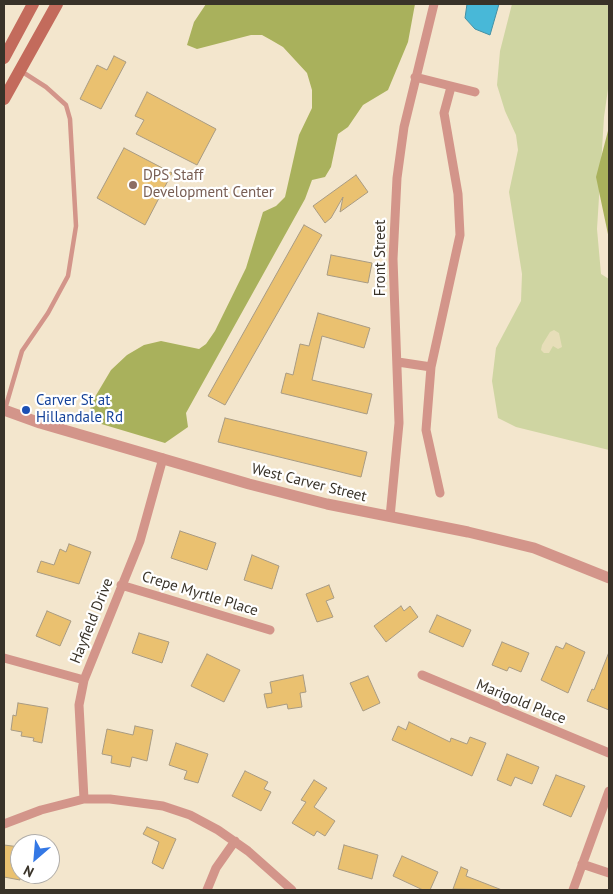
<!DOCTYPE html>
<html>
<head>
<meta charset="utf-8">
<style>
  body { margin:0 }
  #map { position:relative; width:613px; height:894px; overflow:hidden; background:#f3e6cd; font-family:"PT Sans",sans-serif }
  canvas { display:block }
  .frame { position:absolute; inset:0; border:5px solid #393329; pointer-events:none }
  .north { position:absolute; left:10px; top:834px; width:50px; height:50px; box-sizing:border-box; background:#fff; border:1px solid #b0ada9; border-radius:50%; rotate:207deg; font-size:14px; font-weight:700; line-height:20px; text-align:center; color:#393329 }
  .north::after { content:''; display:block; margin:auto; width:18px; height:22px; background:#3478e5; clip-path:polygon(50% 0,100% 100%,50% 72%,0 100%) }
</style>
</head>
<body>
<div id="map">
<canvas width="613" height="894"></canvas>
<div class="frame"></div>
<div class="north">N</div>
</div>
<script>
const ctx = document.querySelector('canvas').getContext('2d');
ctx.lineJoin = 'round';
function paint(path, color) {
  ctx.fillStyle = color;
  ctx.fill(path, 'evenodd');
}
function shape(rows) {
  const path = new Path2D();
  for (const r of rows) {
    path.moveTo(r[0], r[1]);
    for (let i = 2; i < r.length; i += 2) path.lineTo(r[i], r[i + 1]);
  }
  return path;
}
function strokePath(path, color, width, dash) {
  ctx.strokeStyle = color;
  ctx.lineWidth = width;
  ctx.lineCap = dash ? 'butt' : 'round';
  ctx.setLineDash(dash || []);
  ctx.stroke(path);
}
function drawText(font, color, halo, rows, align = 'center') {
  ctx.font = font + ' "PT Sans",sans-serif';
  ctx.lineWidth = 4.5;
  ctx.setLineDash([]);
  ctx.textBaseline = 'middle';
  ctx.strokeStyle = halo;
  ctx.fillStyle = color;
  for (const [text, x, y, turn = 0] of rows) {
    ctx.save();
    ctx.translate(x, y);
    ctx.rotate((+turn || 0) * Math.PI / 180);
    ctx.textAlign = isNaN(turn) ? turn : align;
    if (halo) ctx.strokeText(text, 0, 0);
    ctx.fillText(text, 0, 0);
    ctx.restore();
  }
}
const green = shape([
  [512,4,609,4,609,82,604,117,597,229,601,274,609,279,609,450,516,427,498,418,492,381,496,348,521,301,522,274,509,192,518,150,516,135,505,111,497,85,500,51]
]);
const forest = shape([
  [206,4,415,4,408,42,388,90,363,105,348,127,338,134,331,167,325,177,312,180,305,199,186,413,188,427,165,443,88,420,92,402,111,370,127,355,144,345,161,341,199,349,206,344,215,331,246,268,263,212,276,206,285,197,299,135,312,108,312,90,307,73,283,47,271,40,262,35,251,35,197,49,187,45,194,22],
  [609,127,609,239,596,177]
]);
const sand = shape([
  [554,330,559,333,562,347,558,349,553,346,549,353,544,353,541,350,542,345,550,332]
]);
const water = shape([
  [467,4,499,4,490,35,475,29,465,18,467,4]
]);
const building = shape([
  [114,56,126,62,101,109,80,99,97,65,107,70,114,56],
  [147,92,216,129,197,165,136,134,144,120,135,116,147,92],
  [124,148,172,173,145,225,97,198,124,148],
  [356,175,368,192,340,212,343,197,331,218,325,223,313,206,356,175],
  [304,225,322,235,225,405,208,396,304,225],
  [331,255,372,263,368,283,327,275,331,255],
  [318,313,370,328,364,348,322,336,312,380,372,394,367,414,281,393,286,373,293,375,300,344,309,346,318,313],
  [225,418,367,452,361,477,218,442,225,418],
  [180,531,216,543,207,570,171,558,180,531],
  [69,544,91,552,79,584,37,572,41,561,54,565,60,549,66,552,69,544],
  [252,555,279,566,272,589,244,580,252,555],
  [329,585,334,598,326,601,333,617,317,622,306,594,329,585],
  [401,606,404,611,410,606,418,617,386,642,374,626,401,606],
  [47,611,71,621,60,646,36,636,47,611],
  [437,615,471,630,463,647,429,632,437,615],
  [139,633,169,642,162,663,132,653,139,633],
  [502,642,529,653,521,672,509,667,507,671,492,665,502,642],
  [566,643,585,652,568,693,541,680,556,646,563,649,566,643],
  [609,652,609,710,587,701,592,689,594,690,609,652],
  [207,654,240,670,224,702,191,686,207,654],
  [303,675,306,692,300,693,302,707,288,709,287,704,267,708,264,694,272,693,270,682,303,675],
  [368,676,380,703,363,711,350,683,368,676],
  [18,703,48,708,42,743,33,741,34,738,21,736,22,732,11,730,13,715,16,716,18,703],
  [409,722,450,742,451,738,467,744,470,737,486,743,472,776,392,740,398,726,406,730,409,722],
  [135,726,153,730,147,761,132,757,130,767,111,763,112,756,102,754,107,729,133,735,135,726],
  [176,743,208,754,198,783,184,779,187,771,169,765,176,743],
  [507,754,539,767,532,784,515,777,511,786,497,780,507,754],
  [245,771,268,782,264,789,271,792,261,811,232,796,245,771],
  [556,775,585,786,571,817,543,805,556,775],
  [314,780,327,788,314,807,335,821,325,836,317,831,314,836,292,823,306,802,301,800,314,780],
  [147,827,176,839,163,869,152,863,159,842,143,834,147,827],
  [4,845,20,847,20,880,4,877,4,845],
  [344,845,378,855,372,879,338,869,344,845],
  [402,856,438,872,430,890,423,890,393,876,402,856],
  [461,867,468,870,466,876,502,890,453,889,461,867]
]);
const service = shape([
  [5,409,22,351,48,313,68,276,76,226,70,119,66,105,46,87,21,71]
]);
const minor = shape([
  [415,77,475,92],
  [398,362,431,367],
  [440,493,426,430,431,367,460,235,458,194,444,113,451,87],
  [390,517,399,423,393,259,397,178,404,127,434,4],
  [121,585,270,630],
  [4,658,84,680],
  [422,675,609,753],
  [84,799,79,705,84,680,140,541,163,458],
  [4,824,41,810,84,799,110,799,163,806,190,815,218,830,248,851,292,890],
  [582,864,609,873],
  [207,890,216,868,235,841],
  [573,890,609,791]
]);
const tertiary = shape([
  [4,410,40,423,249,484,327,504,468,532,534,548,609,578]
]);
const secondary = shape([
  [4,58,33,4],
  [4,99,57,4]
]);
const markers = [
  [133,185,5,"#8d6e63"],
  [26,410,5,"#1a4fb4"]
];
const educationNames = [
  ["DPS Staff",143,176],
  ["Development Center",143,193]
];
const streetNames = [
  ["Front Street",381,258,-90],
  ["West Carver Street",309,483,14],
  ["Crepe Myrtle Place",200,594,17],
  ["Hayfield Drive",92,621,-68],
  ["Marigold Place",521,702,22]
];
const transitNames = [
  ["Carver St at",36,401],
  ["Hillandale Rd",36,418]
];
paint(green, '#cfd5a2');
paint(forest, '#a9b15c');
paint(sand, '#e7deb9');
paint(water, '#48b8d8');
strokePath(water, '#4490a4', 1);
paint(building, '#eac170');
strokePath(building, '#a89b83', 1);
strokePath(service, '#d3958a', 4.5);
strokePath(minor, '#d3958a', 9);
strokePath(tertiary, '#d3958a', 11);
strokePath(secondary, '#c36b5c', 12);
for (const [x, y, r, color] of markers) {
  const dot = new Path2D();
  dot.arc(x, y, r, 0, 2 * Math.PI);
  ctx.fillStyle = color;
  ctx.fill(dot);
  strokePath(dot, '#fff', 2);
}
drawText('15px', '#785e54', '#fff', educationNames, 'left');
drawText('15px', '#393329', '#fff', streetNames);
drawText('15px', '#164399', '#fff', transitNames, 'left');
</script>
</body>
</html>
